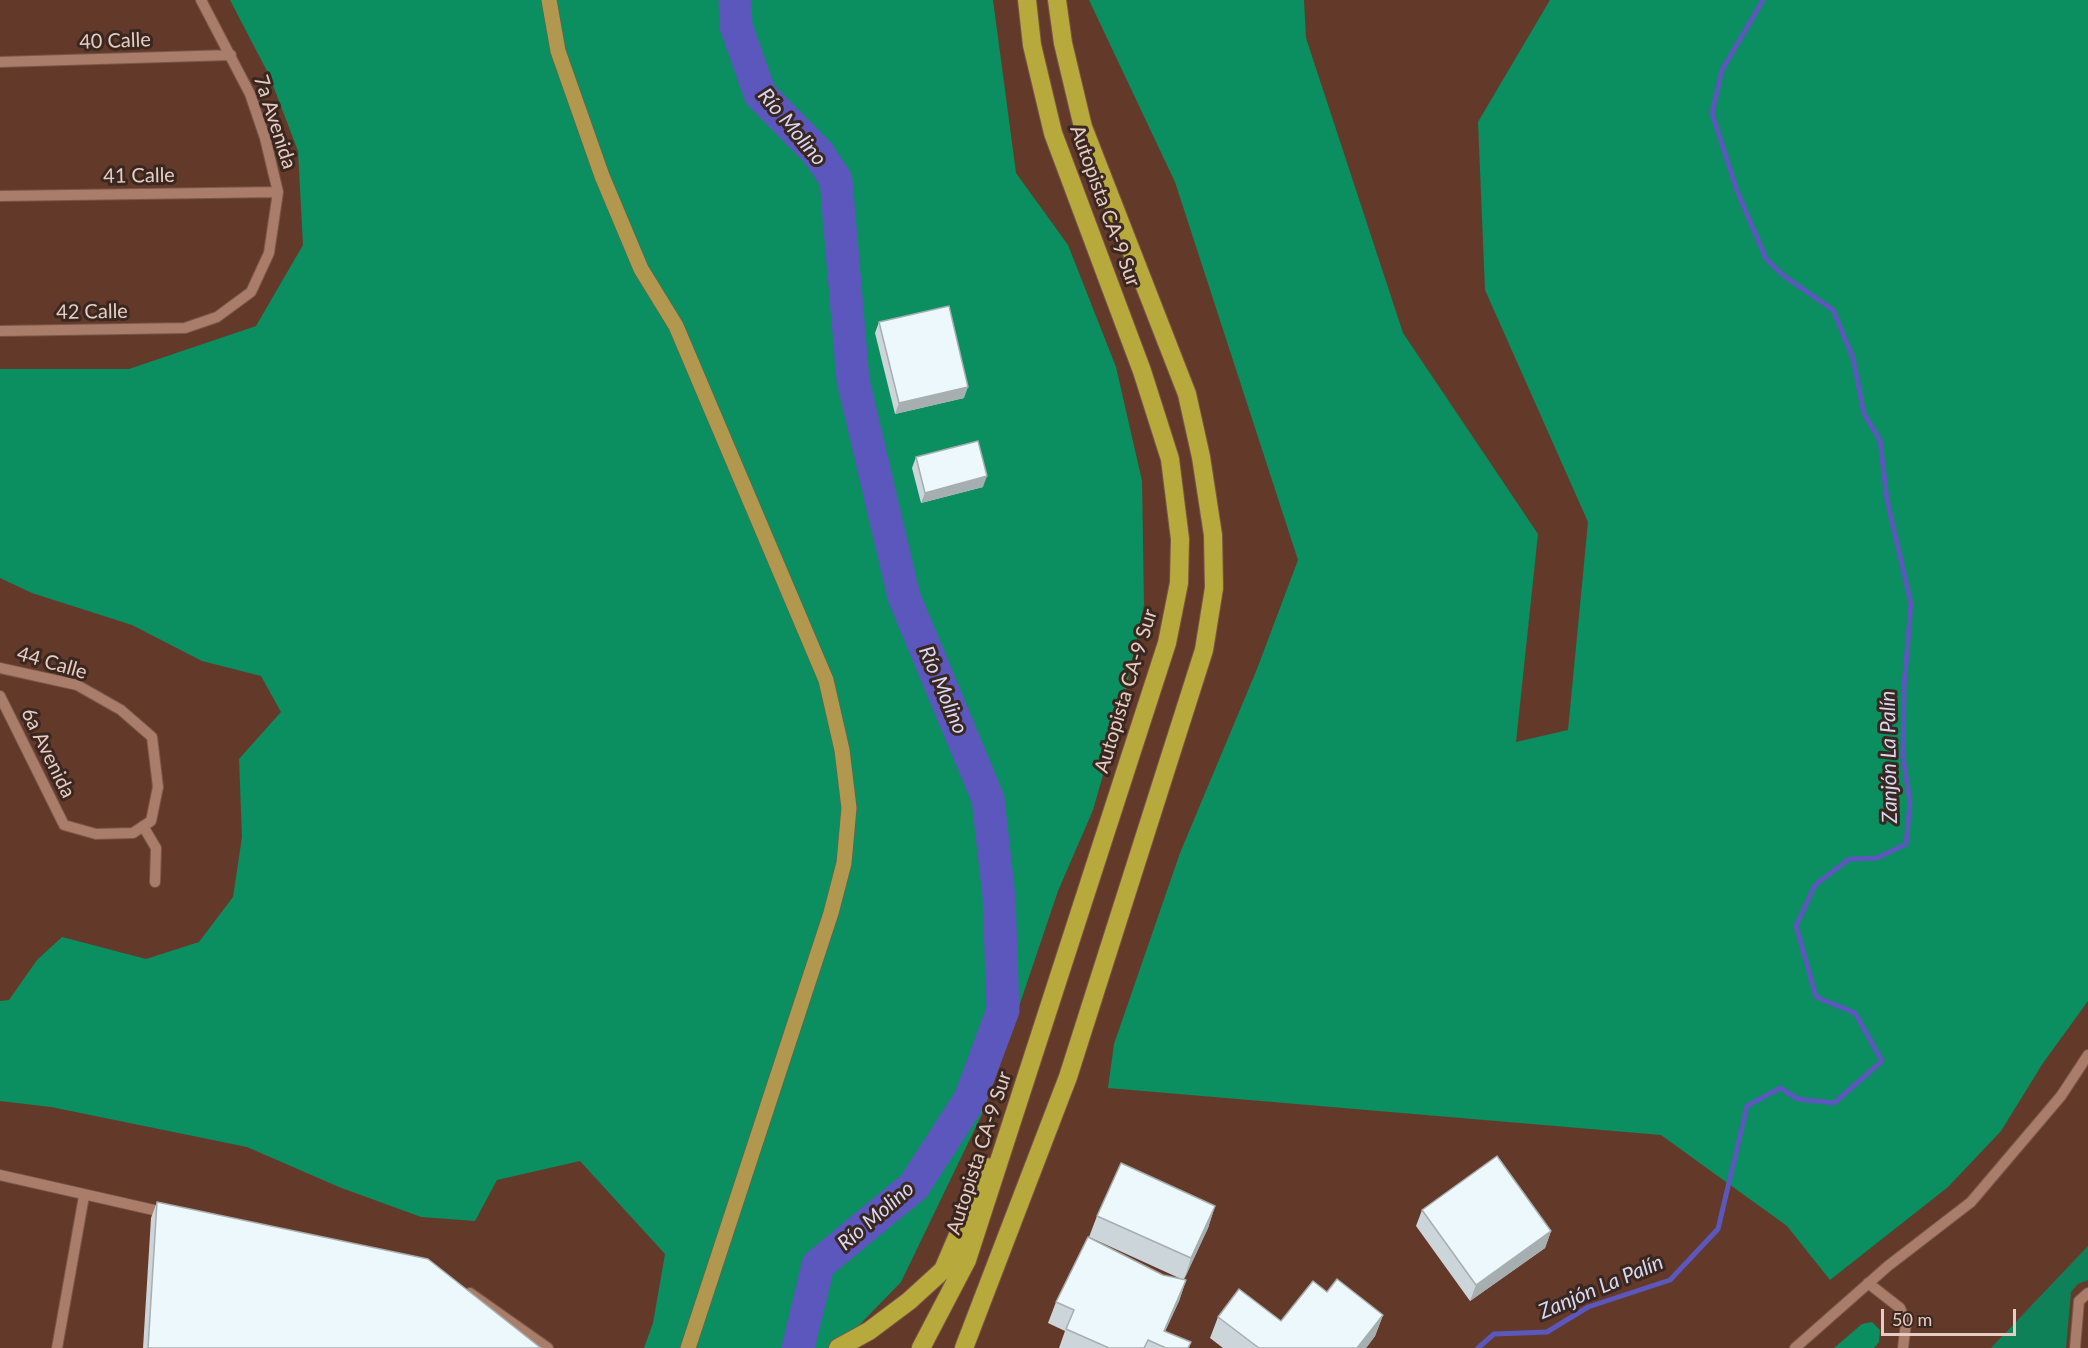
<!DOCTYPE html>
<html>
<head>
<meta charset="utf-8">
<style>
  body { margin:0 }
  #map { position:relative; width:2088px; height:1348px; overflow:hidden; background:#633a2a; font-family:Lato,sans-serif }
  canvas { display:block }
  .scale { position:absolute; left:1881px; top:1309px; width:135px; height:27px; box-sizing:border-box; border:3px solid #e6ccc2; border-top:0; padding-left:8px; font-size:18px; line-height:21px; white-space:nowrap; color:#e6ccc2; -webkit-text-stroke:4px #3a2720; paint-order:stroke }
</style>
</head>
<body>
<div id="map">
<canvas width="2088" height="1348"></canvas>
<div class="scale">50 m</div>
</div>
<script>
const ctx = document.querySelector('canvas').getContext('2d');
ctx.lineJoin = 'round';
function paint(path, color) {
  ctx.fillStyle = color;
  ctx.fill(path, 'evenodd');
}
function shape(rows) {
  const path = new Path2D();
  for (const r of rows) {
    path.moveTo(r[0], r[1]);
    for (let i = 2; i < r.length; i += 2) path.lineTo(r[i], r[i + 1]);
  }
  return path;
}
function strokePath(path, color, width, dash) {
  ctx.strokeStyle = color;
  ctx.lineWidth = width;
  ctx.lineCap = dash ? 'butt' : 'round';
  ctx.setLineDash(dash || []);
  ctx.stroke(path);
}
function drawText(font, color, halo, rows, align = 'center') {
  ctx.font = font + ' Lato,sans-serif';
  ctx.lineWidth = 6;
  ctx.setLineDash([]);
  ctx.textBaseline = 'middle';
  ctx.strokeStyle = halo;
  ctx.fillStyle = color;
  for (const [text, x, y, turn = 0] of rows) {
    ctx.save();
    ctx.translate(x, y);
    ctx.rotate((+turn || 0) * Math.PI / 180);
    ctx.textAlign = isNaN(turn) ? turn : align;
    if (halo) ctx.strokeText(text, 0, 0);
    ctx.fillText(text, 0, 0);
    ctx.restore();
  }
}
const green = shape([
  [2088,1246,2088,1280,2078,1284,2071,1292,2066,1348,1991,1348]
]);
const forest = shape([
  [230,0,993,0,1016,173,1068,245,1116,367,1142,481,1144,605,1122,708,1093,810,1058,891,984,1110,901,1282,837,1348,644,1348,653,1323,665,1254,580,1161,497,1180,475,1221,421,1217,339,1187,247,1147,51,1107,0,1101,0,1001,9,1000,37,960,62,937,146,959,199,942,233,897,242,837,239,759,281,712,261,676,202,661,132,625,32,593,0,578,0,369,129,369,256,326,303,245,298,151,269,75],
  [1089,0,1304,0,1306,38,1403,333,1538,534,1516,742,1568,730,1588,522,1485,290,1478,122,1550,0,2088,0,2088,1001,2043,1063,2001,1131,1948,1187,1830,1280,1787,1226,1661,1135,1108,1088,1114,1044,1180,853,1257,669,1298,560,1175,182],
  [1872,1322,1880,1330,1879,1342,1874,1348,1834,1348,1862,1324]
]);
const stream = shape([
  [1478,1348,1494,1334,1547,1332,1588,1307,1670,1280,1718,1229,1747,1106,1780,1088,1798,1099,1834,1103,1882,1061,1855,1013,1816,997,1796,926,1815,885,1849,859,1877,858,1906,844,1910,802,1903,757,1904,687,1911,604,1887,500,1880,440,1864,414,1853,358,1833,310,1784,276,1766,259,1737,191,1712,113,1722,70,1763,0]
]);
const river = shape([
  [735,0,736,26,760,94,818,153,836,180,853,380,904,597,988,799,999,897,1003,1010,970,1099,914,1186,818,1265,798,1348]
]);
const minor = shape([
  [0,62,231,55],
  [0,196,278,192],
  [0,331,185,328,217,317,251,292,269,253,278,192,265,138,250,94,201,0],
  [0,668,77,685,121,710,152,737,158,787,151,821,133,833,96,834,64,825,0,696],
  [143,826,156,848,155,882],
  [0,1175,167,1213],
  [1868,1283,1900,1308,1906,1323,1903,1348],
  [470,1293,548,1348],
  [57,1348,84,1196],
  [1795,1348,1888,1266,1971,1202,2061,1096,2088,1055],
  [2075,1348,2079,1301,2088,1293]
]);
const major = shape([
  [549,0,558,51,602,176,641,269,676,326,826,680,842,750,849,808,844,863,831,913,688,1348]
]);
const highway = shape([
  [838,1348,869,1331,909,1301,943,1270,987,1167],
  [921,1348,967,1260,1167,643,1179,583,1180,539,1170,459,1142,371,1053,133,1032,45,1027,0],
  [964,1348,1068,1077,1204,650,1214,588,1213,535,1201,457,1187,394,1083,127,1063,43,1057,0]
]);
const wall = shape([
  [879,322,964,398,895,414,875,333],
  [916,457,983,487,921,503,912,468],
  [157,1202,541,1348,143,1348,151,1218],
  [1215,1206,1208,1228,1184,1279,1186,1280,1179,1301,1165,1331,1189,1348,1059,1348,1065,1331,1048,1323,1056,1302,1179,1278,1089,1237,1097,1216],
  [1422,1210,1551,1231,1545,1248,1470,1301,1416,1226],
  [1327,1292,1383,1315,1375,1336,1366,1348,1223,1348,1210,1338,1218,1317,1281,1321]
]);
const shadedWall = shape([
  [968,387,964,398,895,414,899,403],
  [987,476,983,487,921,503,925,493],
  [1215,1206,1208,1228,1184,1280,1191,1258],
  [1551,1231,1545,1248,1470,1301,1476,1285],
  [1186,1280,1179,1301,1159,1345,1164,1331],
  [1383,1315,1375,1336,1366,1348,1357,1348]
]);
const building = shape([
  [949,306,968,387,899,403,879,322,949,306],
  [978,441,987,476,925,493,916,457,978,441],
  [1497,1156,1551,1231,1476,1285,1422,1210,1497,1156],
  [1121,1163,1215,1206,1191,1258,1097,1216,1121,1163],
  [157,1202,428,1259,541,1348,148,1348,157,1202],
  [1088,1237,1163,1275,1186,1280,1164,1331,1191,1342,1188,1348,1166,1348,1148,1340,1144,1348,1109,1348,1066,1329,1074,1310,1056,1302,1088,1237],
  [1337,1279,1383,1315,1357,1348,1259,1348,1218,1317,1239,1289,1281,1321,1313,1281,1327,1292,1337,1279]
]);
const streetNames = [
  ["40 Calle",115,41,-2],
  ["7a Avenida",275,122,72],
  ["41 Calle",139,176,-1],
  ["Autopista CA-9 Sur",1105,206,70],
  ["42 Calle",92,312,-1],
  ["44 Calle",52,663,16],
  ["Autopista CA-9 Sur",1126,691,-73],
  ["6a Avenida",48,753,64],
  ["Autopista CA-9 Sur",979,1153,-72]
];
const waterNames = [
  ["Río Molino",792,127,50],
  ["Río Molino",943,690,67],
  ["Zanjón La Palín",1889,757,-91],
  ["Río Molino",876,1216,-41],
  ["Zanjón La Palín",1601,1287,-23]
];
paint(green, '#0e8158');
paint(forest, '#0b8e60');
strokePath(stream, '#5c57bc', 5);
strokePath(river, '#5c57bc', 33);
strokePath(minor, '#795749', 12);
strokePath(major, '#795749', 16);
strokePath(highway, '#795749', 20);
strokePath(minor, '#aa7c6a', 10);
strokePath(major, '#b2974e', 15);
strokePath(highway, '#b8a93c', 18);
paint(wall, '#ccd5d9');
paint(shadedWall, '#a6aeb0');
paint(building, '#edf8fc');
strokePath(building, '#a6aeb0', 1.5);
drawText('20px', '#e6ccc2', '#3a2720', streetNames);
drawText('italic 21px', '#d7d9f4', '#3a2720', waterNames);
</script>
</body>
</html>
